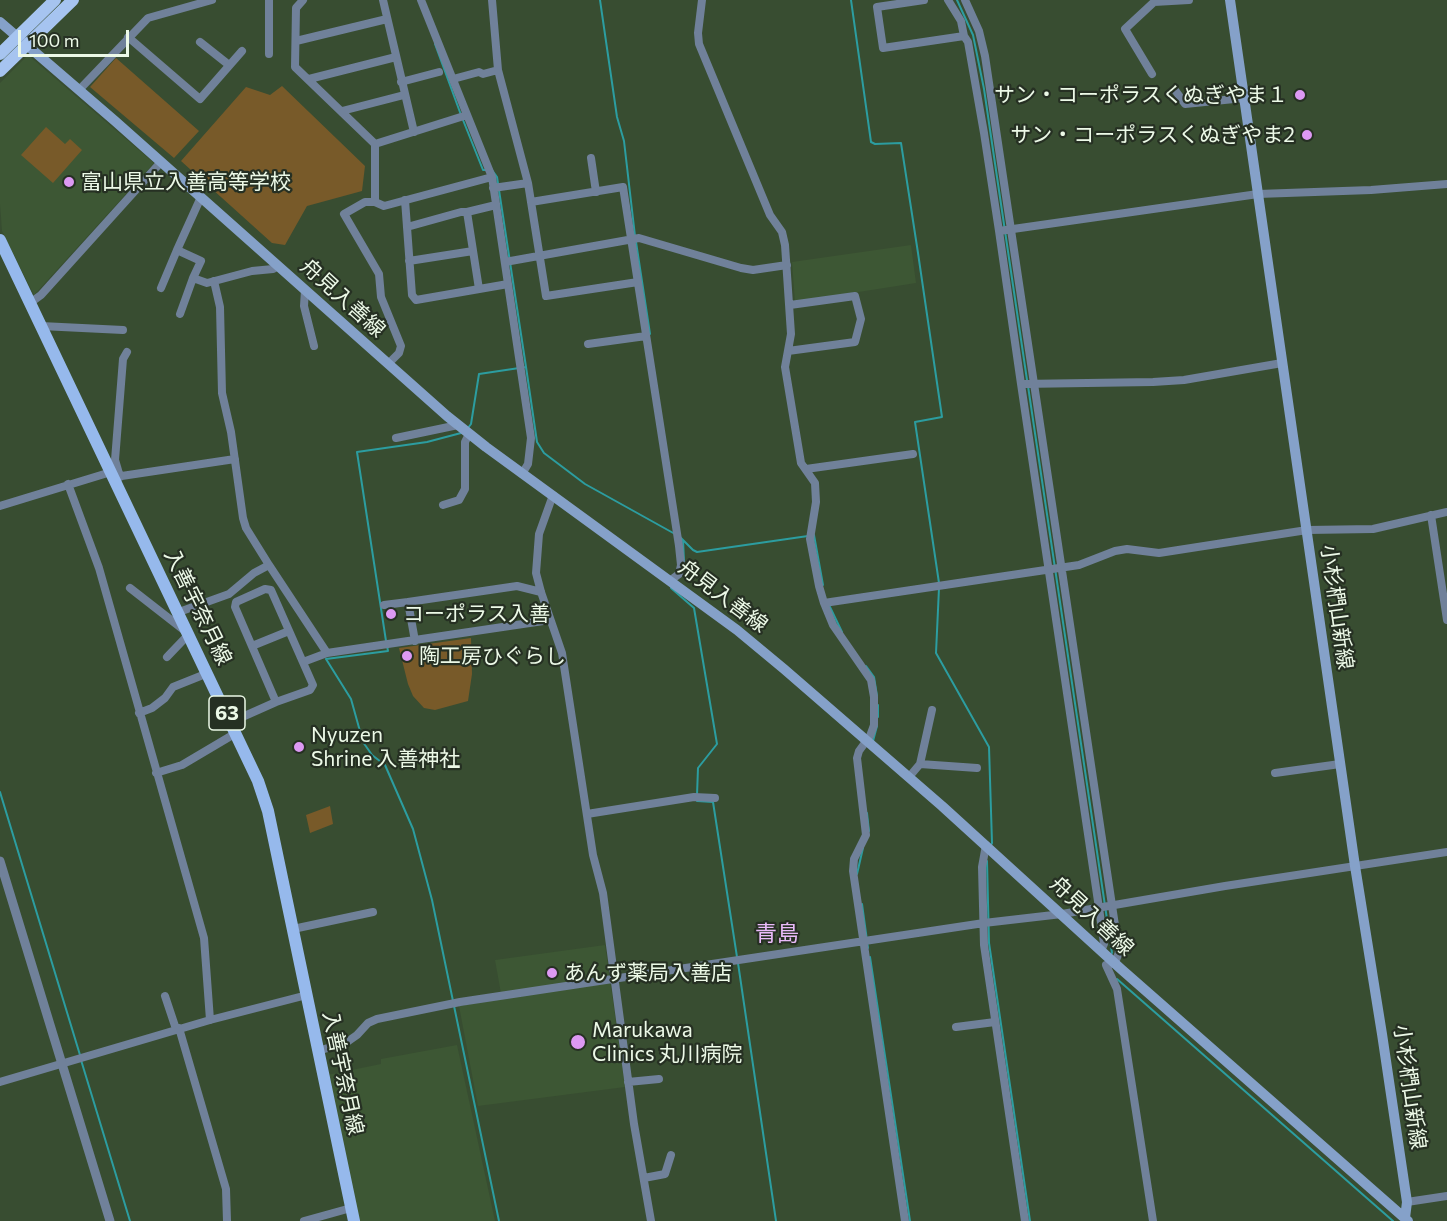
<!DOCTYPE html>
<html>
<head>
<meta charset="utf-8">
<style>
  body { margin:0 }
  #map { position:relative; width:1447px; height:1221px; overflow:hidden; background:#384d31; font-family:Commissioner,sans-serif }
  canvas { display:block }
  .scale { position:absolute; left:18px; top:30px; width:111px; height:27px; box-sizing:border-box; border:3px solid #ecf9e7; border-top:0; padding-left:8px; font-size:18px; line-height:21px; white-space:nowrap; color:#ecf9e7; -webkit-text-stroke:4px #263023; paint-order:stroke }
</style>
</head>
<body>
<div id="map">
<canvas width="1447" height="1221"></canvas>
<div class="scale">100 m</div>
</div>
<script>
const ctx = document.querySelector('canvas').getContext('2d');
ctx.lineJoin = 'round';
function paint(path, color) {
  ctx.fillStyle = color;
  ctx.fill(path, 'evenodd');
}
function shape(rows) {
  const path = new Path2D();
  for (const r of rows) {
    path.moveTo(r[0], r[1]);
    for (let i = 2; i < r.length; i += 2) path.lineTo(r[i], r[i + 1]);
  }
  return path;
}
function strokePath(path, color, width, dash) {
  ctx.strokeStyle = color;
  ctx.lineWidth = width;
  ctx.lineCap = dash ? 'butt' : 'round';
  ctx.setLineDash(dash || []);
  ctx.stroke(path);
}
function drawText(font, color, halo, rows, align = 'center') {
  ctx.font = font + ' Commissioner,"Noto Sans JP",sans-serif';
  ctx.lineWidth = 4.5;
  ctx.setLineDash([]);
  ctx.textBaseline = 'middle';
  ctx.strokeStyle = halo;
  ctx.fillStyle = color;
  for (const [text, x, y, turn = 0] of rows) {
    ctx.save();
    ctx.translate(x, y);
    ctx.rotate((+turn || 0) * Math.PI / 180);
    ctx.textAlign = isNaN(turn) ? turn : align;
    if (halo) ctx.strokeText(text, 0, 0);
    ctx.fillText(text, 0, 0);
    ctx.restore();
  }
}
const built = shape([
  [28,55,154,163,34,295,2,231,0,204,0,83],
  [911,245,916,283,795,302,792,262],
  [605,945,625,1087,478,1106,459,1006,502,999,495,960],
  [457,1045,495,1221,359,1221,327,1075,381,1064,381,1059]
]);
const green = shape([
  [116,58,199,131,174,158,90,87],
  [282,86,365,166,362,191,307,206,285,245,272,243,181,161,246,87,270,95],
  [46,127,65,144,70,139,82,150,53,183,21,155],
  [471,638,472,674,468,701,435,710,424,708,413,696,408,684,399,648],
  [330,806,333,824,310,833,306,815]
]);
const stream = shape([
  [600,0,617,117,624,141,635,236],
  [851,0,871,142,875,144,901,143,918,253,942,417,915,422,939,583],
  [957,0,973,35,984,89,1027,380],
  [435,44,461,115],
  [463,120,483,170,486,170],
  [636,242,650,334],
  [526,367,537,442,544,453,585,484,675,534],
  [1028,386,1112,953],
  [468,428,471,424,479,374,526,367,497,177,492,170],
  [814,535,823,585],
  [680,537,693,550,697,552,808,536],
  [683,540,684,561],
  [672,587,671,588,694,608,717,744,698,768,697,795],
  [939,588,936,653,989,747,992,843,990,847],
  [829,605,842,632],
  [386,641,357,452,427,442,461,433],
  [387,646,388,651,326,659,351,699,363,742,372,755,385,765,413,829,432,900,453,1001],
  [866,666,874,677,877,696],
  [878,717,878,705],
  [873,741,877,726],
  [0,792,80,1055],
  [697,801,713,802,737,957],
  [867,813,869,831],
  [987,861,989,943,1030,1221],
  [857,874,863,848],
  [862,904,868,948],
  [870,957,910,1221],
  [738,963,776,1221],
  [1117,979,1393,1221],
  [454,1006,499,1221],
  [81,1060,130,1221]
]);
const minor = shape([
  [303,0,296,8,295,67,375,144,467,115],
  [383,0,414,132],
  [421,0,492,177,531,438,528,464,522,474],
  [492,0,498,70,528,183,546,296,638,282],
  [702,0,698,33,699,44,770,215,782,232,785,245,791,334,785,367,801,463,815,483,816,502,810,539,819,586,824,603,833,625,871,680,874,697,874,725,870,736,859,751,857,758,866,835,854,859,853,871,905,1221],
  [924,0,877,7,883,48,964,36,961,21,948,0],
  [965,0,979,31,985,56,1119,952,1115,963,1106,965,1117,989,1153,1221],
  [964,36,968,42,984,133,999,231],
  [128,37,200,99,242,51],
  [296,41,387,19],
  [200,42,229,65],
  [269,54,269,0],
  [1152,74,1125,29,1154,2,1189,0],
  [309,79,396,57],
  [453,79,479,72,483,74,498,70],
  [401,82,439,72],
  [79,90,148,18,212,0],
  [1175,90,1185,104,1244,98],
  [342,111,404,95],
  [375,144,375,202,384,206,492,177],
  [591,158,596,192],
  [493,188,528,183],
  [201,197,177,250,201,261,193,278,207,283,252,271,273,269,278,266],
  [405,200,412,295,416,300,508,284],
  [375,202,365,202,344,214,379,274,381,297,401,346,399,353,388,364],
  [531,202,623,187,679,546,681,565,679,574,671,580],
  [467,212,496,205],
  [407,227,461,212,467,212,479,289],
  [409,261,473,251],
  [505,262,639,238,741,268,753,270,787,265],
  [214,281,220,307,222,393,231,432,243,518,246,528,269,565],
  [161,288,177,250],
  [305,290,304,306,314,346],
  [30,303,41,295,161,162],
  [180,314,193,278],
  [41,326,123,330],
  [588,344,646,336],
  [788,351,855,342,861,319,855,296,790,305],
  [1021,384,999,231,1258,194,1371,190,1447,184],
  [396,438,458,425],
  [806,469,913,454],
  [115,477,235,459],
  [120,477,115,460,123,359,127,352],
  [68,484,99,568,204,938,210,1020],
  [553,495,539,534,536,573,541,592,562,653,593,855,603,893,634,1124,651,1221],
  [443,505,459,500,465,489,465,442,469,434],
  [0,506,111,472],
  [1431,515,1447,620],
  [130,588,189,634,167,657],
  [824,603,1079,565,1115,551,1127,549,1159,553,1307,530,1373,529,1447,512],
  [384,605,408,602],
  [179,612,229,594,254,573,269,565,327,653,550,620],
  [415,641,408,602,517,586,541,592],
  [252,646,289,631],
  [303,662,327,653],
  [139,713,152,708,165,698,173,687,208,673],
  [231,722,276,702,235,607,236,602,265,589,271,590,313,685,310,690,276,702],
  [920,764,932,710],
  [156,773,182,765,236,733],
  [1275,773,1340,764],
  [909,777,920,764,977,768],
  [587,814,694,797,715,798],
  [986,845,982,867,984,945,1025,1221],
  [293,929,373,912],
  [1101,951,1104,944,1099,908,1021,384,1153,382,1184,380,1282,363],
  [165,996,176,1029],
  [956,1027,995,1022],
  [179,1028,226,1189,227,1221],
  [318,1051,347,1042,357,1035,368,1023,377,1019,460,1002,984,923,1062,914,1225,886,1447,852],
  [0,1082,210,1020,307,995],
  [628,1082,659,1079],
  [644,1178,665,1174,671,1155],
  [1407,1202,1447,1196],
  [304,1221,351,1208]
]);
const tertiary = shape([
  [0,861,110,1221]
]);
const secondary = shape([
  [1230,0,1355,866,1382,1034,1407,1202,1405,1218],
  [0,22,115,121,447,416,486,447,737,630,784,669,942,806,1121,969,1408,1221]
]);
const primary = shape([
  [0,240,258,781,268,811,354,1221]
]);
const trunk = shape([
  [0,54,55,0],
  [0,71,73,0]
]);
const markers = [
  [1300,95,6,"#dd99f3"],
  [1307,135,6,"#dd99f3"],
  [69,182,6,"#dd99f3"],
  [391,614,6,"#dd99f3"],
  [407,656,6,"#dd99f3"],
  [299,747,6,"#dd99f3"],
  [552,973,6,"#dd99f3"],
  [578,1042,8,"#dd99f3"]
];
const shields = [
  [227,713,36]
];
const shieldNames = [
  ["63",227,713]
];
const poiNames = [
  ["サン・コーポラスくぬぎやま１",1288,95,"right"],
  ["サン・コーポラスくぬぎやま2",1295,135,"right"],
  ["富山県立入善高等学校",81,182],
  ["コーポラス入善",403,614],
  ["陶工房ひぐらし",419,656],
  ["Nyuzen",311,735],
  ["Shrine 入善神社",311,759],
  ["あんず薬局入善店",564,973],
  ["Marukawa",592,1030],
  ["Clinics 丸川病院",592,1054]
];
const streetNames = [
  ["舟見入善線",343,298,42],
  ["舟見入善線",723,596,37],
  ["入善宇奈月線",198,607,64],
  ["小杉椚山新線",1337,607,82],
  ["舟見入善線",1092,916,43],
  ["入善宇奈月線",343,1073,78],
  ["小杉椚山新線",1410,1087,82]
];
const neighbourhoodNames = [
  ["青島",777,934]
];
paint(built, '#3d5734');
paint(green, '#785a29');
strokePath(stream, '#2c9da0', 2);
strokePath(minor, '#70819a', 8);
strokePath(tertiary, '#70819a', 9);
strokePath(secondary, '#85a1c9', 10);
strokePath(primary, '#96b9ec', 12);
strokePath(trunk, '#a6c4f0', 12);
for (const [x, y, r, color] of markers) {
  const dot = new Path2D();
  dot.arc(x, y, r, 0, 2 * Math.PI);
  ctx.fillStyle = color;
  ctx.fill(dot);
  strokePath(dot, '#263023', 2);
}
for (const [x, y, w] of shields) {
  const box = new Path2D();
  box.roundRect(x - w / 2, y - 17, w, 34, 4.5);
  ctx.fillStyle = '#263023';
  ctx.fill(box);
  strokePath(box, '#ecf9e7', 1.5);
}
drawText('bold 20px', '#ecf9e7', null, shieldNames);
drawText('21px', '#ecf9e7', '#263023', poiNames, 'left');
drawText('21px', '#ecf9e7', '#263023', streetNames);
drawText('22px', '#eabbfa', '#263023', neighbourhoodNames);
</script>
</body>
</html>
